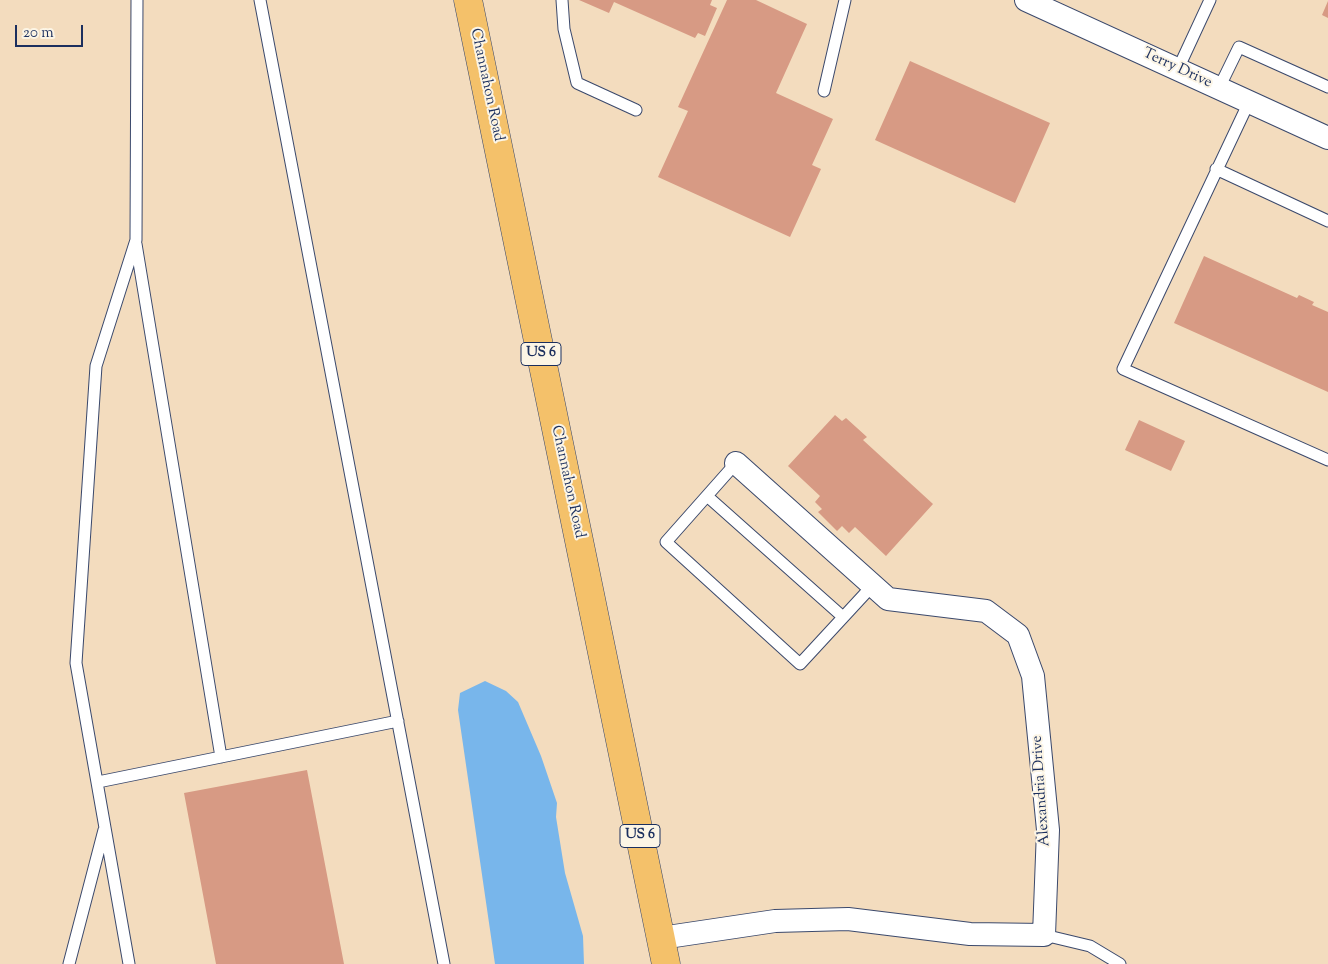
<!DOCTYPE html>
<html>
<head>
<meta charset="utf-8">
<style>
  body { margin:0 }
  #map { position:relative; width:1328px; height:964px; overflow:hidden; background:#f3dcbe; font-family:"Sorts Mill Goudy",serif }
  canvas { display:block }
  .scale { position:absolute; left:15px; top:25px; width:68px; height:22px; box-sizing:border-box; border:2px solid #1b2f5e; border-top:0; padding-left:6px; font-size:15px; line-height:18px; white-space:nowrap; color:#1b2f5e; -webkit-text-stroke:4px #fcf5e5; paint-order:stroke }
</style>
</head>
<body>
<div id="map">
<canvas width="1328" height="964"></canvas>
<div class="scale">20 m</div>
</div>
<script>
const ctx = document.querySelector('canvas').getContext('2d');
ctx.lineJoin = 'round';
function paint(path, color) {
  ctx.fillStyle = color;
  ctx.fill(path, 'evenodd');
}
function shape(rows) {
  const path = new Path2D();
  for (const r of rows) {
    path.moveTo(r[0], r[1]);
    for (let i = 2; i < r.length; i += 2) path.lineTo(r[i], r[i + 1]);
  }
  return path;
}
function strokePath(path, color, width, dash) {
  ctx.strokeStyle = color;
  ctx.lineWidth = width;
  ctx.lineCap = dash ? 'butt' : 'round';
  ctx.setLineDash(dash || []);
  ctx.stroke(path);
}
function drawText(font, color, halo, rows, align = 'center') {
  ctx.font = font + ' "Sorts Mill Goudy",serif';
  ctx.lineWidth = 4;
  ctx.setLineDash([]);
  ctx.textBaseline = 'middle';
  ctx.strokeStyle = halo;
  ctx.fillStyle = color;
  for (const [text, x, y, turn = 0] of rows) {
    ctx.save();
    ctx.translate(x, y);
    ctx.rotate((+turn || 0) * Math.PI / 180);
    ctx.textAlign = isNaN(turn) ? turn : align;
    if (halo) ctx.strokeText(text, 0, 0);
    ctx.fillText(text, 0, 0);
    ctx.restore();
  }
}
const water = shape([
  [485,681,506,691,518,702,541,756,557,803,556,817,565,873,583,936,584,964,495,964,458,710,460,693]
]);
const building = shape([
  [579,0,712,0,710,5,717,8,705,36,698,33,695,38,614,2,609,13],
  [727,0,756,0,807,24,776,93,833,119,812,165,821,169,790,237,658,177,688,111,678,107],
  [1328,1,1328,18,1322,15],
  [910,61,1050,123,1015,203,875,140],
  [1204,256,1297,298,1299,295,1314,302,1312,305,1328,312,1328,392,1174,323],
  [835,415,842,421,846,418,867,437,863,440,933,504,886,556,855,527,849,533,842,526,837,531,818,512,822,509,815,502,820,496,788,466],
  [1139,420,1185,441,1171,471,1125,450],
  [307,770,344,964,216,964,184,793]
]);
const lane = shape([
  [260,0,444,964],
  [562,0,564,29,577,83,636,110],
  [1178,69,1210,0],
  [1219,88,1239,47,1328,87],
  [824,91,845,0],
  [1249,102,1123,369,1328,460],
  [1216,169,1328,221],
  [136,244,221,757],
  [736,463,666,542,800,664,873,585],
  [707,496,843,617],
  [98,782,398,721],
  [1044,935,1090,946,1120,964],
  [69,964,104,830],
  [129,964,76,663,96,366,136,240,137,0]
]);
const street = shape([
  [1026,0,1328,138],
  [661,938,775,921,848,919,970,934,1044,935,1048,830,1033,676,1018,635,986,611,888,599,736,463]
]);
const primary = shape([
  [468,0,666,964]
]);
const shields = [
  [541,354,40],
  [640,836,40]
];
const shieldNames = [
  ["US 6",541,354],
  ["US 6",640,836]
];
const streetNames = [
  ["Terry Drive",1177,69,25],
  ["Channahon Road",486,85,78],
  ["Channahon Road",567,482,78],
  ["Alexandria Drive",1042,791,-94]
];
paint(water, '#78b6eb');
paint(building, '#d79a84');
strokePath(lane, '#3b496c', 13);
strokePath(street, '#3b496c', 24);
strokePath(primary, '#3b496c', 29);
strokePath(lane, '#fff', 11);
strokePath(street, '#fff', 22);
strokePath(primary, '#f4c16a', 28);
for (const [x, y, w] of shields) {
  const box = new Path2D();
  box.roundRect(x - w / 2, y - 11.5, w, 23, 4);
  ctx.fillStyle = '#fcf5e5';
  ctx.fill(box);
  strokePath(box, '#1b2f5e', 1);
}
drawText('bold 14px', '#1b2f5e', null, shieldNames);
drawText('15px', '#1b2f5e', '#fcf5e5', streetNames);
</script>
</body>
</html>
